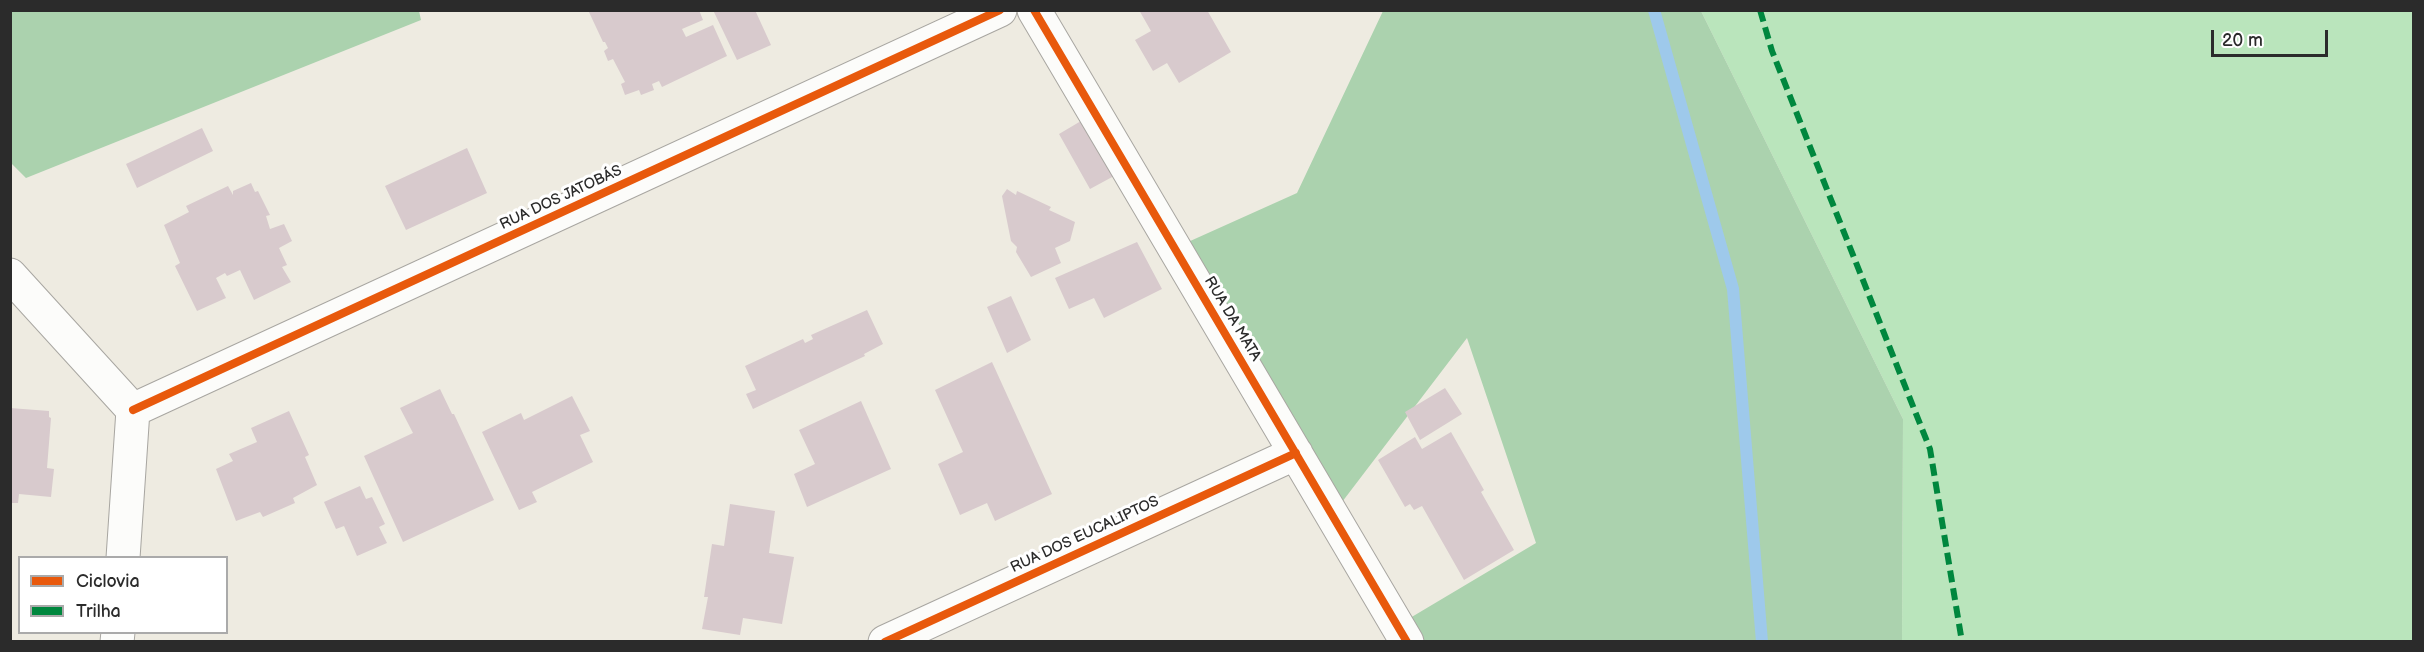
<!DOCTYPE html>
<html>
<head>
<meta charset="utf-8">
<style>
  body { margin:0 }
  #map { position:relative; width:2424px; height:652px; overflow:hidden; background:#eeebe1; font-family:"Balsamiq Sans",sans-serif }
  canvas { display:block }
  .frame { position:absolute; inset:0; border:12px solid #2b2b2b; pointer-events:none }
  .legend { position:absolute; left:18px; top:556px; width:210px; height:78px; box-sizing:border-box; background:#fff; border:2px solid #aaa; margin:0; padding:8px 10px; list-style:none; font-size:18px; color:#2b2b2b }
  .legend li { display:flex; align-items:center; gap:12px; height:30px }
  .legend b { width:30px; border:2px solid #aaa }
  .scale { position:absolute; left:2211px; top:30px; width:117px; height:27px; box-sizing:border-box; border:3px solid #2b2b2b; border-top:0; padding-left:8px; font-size:18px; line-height:21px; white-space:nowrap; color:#2b2b2b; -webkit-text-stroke:4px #fff; paint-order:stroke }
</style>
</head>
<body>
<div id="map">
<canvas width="2424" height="652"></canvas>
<div class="frame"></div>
<ul class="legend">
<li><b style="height:8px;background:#e8590c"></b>Ciclovia</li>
<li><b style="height:8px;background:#00873e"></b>Trilha</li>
</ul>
<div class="scale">20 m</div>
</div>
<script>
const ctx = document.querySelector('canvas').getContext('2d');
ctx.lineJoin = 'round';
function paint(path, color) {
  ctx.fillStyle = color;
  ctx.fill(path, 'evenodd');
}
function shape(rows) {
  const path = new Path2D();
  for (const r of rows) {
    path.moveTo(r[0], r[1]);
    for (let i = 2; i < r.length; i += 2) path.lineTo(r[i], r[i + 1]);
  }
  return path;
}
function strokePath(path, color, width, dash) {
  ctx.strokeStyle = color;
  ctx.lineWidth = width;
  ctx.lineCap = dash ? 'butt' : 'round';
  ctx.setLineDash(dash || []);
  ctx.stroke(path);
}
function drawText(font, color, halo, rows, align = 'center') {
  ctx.font = font + ' "Balsamiq Sans",sans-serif';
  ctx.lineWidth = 6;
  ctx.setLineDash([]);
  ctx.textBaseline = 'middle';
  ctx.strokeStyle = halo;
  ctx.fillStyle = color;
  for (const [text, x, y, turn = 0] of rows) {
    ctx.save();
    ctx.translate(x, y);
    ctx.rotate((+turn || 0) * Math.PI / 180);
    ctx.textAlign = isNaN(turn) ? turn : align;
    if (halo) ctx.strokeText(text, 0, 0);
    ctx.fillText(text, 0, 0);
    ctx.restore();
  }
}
const green = shape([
  [1701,11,2413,11,2413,641,1902,641,1903,419]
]);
const forest = shape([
  [419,11,421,20,26,178,11,163,11,11],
  [1383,11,1701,11,1903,419,1902,641,1424,641,1410,618,1536,543,1467,338,1339,506,1188,242,1297,193]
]);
const stream = shape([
  [1654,10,1733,289,1762,642]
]);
const building = shape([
  [588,10,699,10,703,20,682,29,686,37,713,25,727,56,662,87,659,81,652,84,654,90,641,95,639,90,625,95,621,84,625,82,613,59,608,61,604,51,608,48,605,42,603,42],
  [713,10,755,10,771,45,737,60],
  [1139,10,1207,10,1231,52,1179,83,1167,63,1153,71,1135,40,1151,31],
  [1081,121,1114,176,1090,189,1059,134],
  [202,128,213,151,137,188,126,164],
  [467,148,487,193,406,230,385,186],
  [251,183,255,192,258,191,270,215,266,216,270,229,284,224,292,241,279,248,287,265,282,267,291,282,254,300,240,270,227,276,225,273,216,278,226,298,197,311,175,266,180,263,164,225,189,212,186,206,228,186,233,195,233,191],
  [1007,189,1016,195,1017,191,1051,207,1049,210,1075,222,1070,241,1055,248,1061,263,1031,277,1016,252,1017,247,1011,241,1002,196],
  [1137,242,1162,289,1104,318,1094,298,1069,309,1055,278],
  [1011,296,1031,340,1007,353,987,307],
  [867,310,883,344,864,354,865,356,753,409,746,394,756,390,745,366,803,339,805,343,813,339,811,335],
  [992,362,1052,494,995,521,987,503,960,515,938,464,963,452,935,390],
  [1445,388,1462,414,1420,440,1405,412],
  [440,389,452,414,454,414,494,500,403,542,364,456,413,433,400,408],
  [572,396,590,431,580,435,593,462,532,492,537,502,519,510,482,432,521,413,524,420],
  [861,401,891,469,807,507,794,474,815,464,799,430],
  [10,408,49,411,49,417,51,418,47,468,54,469,51,497,19,494,18,503,10,503],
  [289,411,309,455,305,457,317,485,293,498,295,503,263,517,260,512,236,521,216,469,233,461,229,454,257,442,251,428],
  [1451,432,1484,490,1481,492,1514,550,1464,580,1422,506,1414,510,1410,504,1405,507,1378,460,1415,437,1422,449],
  [360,486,366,499,372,497,385,524,379,527,387,543,357,556,344,526,336,529,324,502],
  [730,504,775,511,769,553,794,557,782,624,743,618,740,635,702,629,708,597,704,597,712,544,724,546]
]);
const minor = shape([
  [1034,10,1407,642],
  [10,275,133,410,123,558],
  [133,410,1000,10],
  [117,642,118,632],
  [885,642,1296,453]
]);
const quiet = shape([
  [1760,10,1772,51,1930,449,1962,642]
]);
const cycleway = shape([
  [1034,10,1407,642],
  [133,410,1000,10],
  [885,642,1296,453]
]);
const streetNames = [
  ["RUA DOS JATOBÁS",561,198,-25],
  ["RUA DA MATA",1232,319,59],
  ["RUA DOS EUCALIPTOS",1085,535,-25]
];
paint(green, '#bae5bc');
paint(forest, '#abd2ae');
strokePath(stream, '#9ec9eb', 12);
paint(building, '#d8cacd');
strokePath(minor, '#a8a6a1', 35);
strokePath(minor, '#fcfcfa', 33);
strokePath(quiet, '#00873e', 6, [12, 6]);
strokePath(cycleway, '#e8590c', 8);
drawText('15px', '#2b2b2b', '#fff', streetNames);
</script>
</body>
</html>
